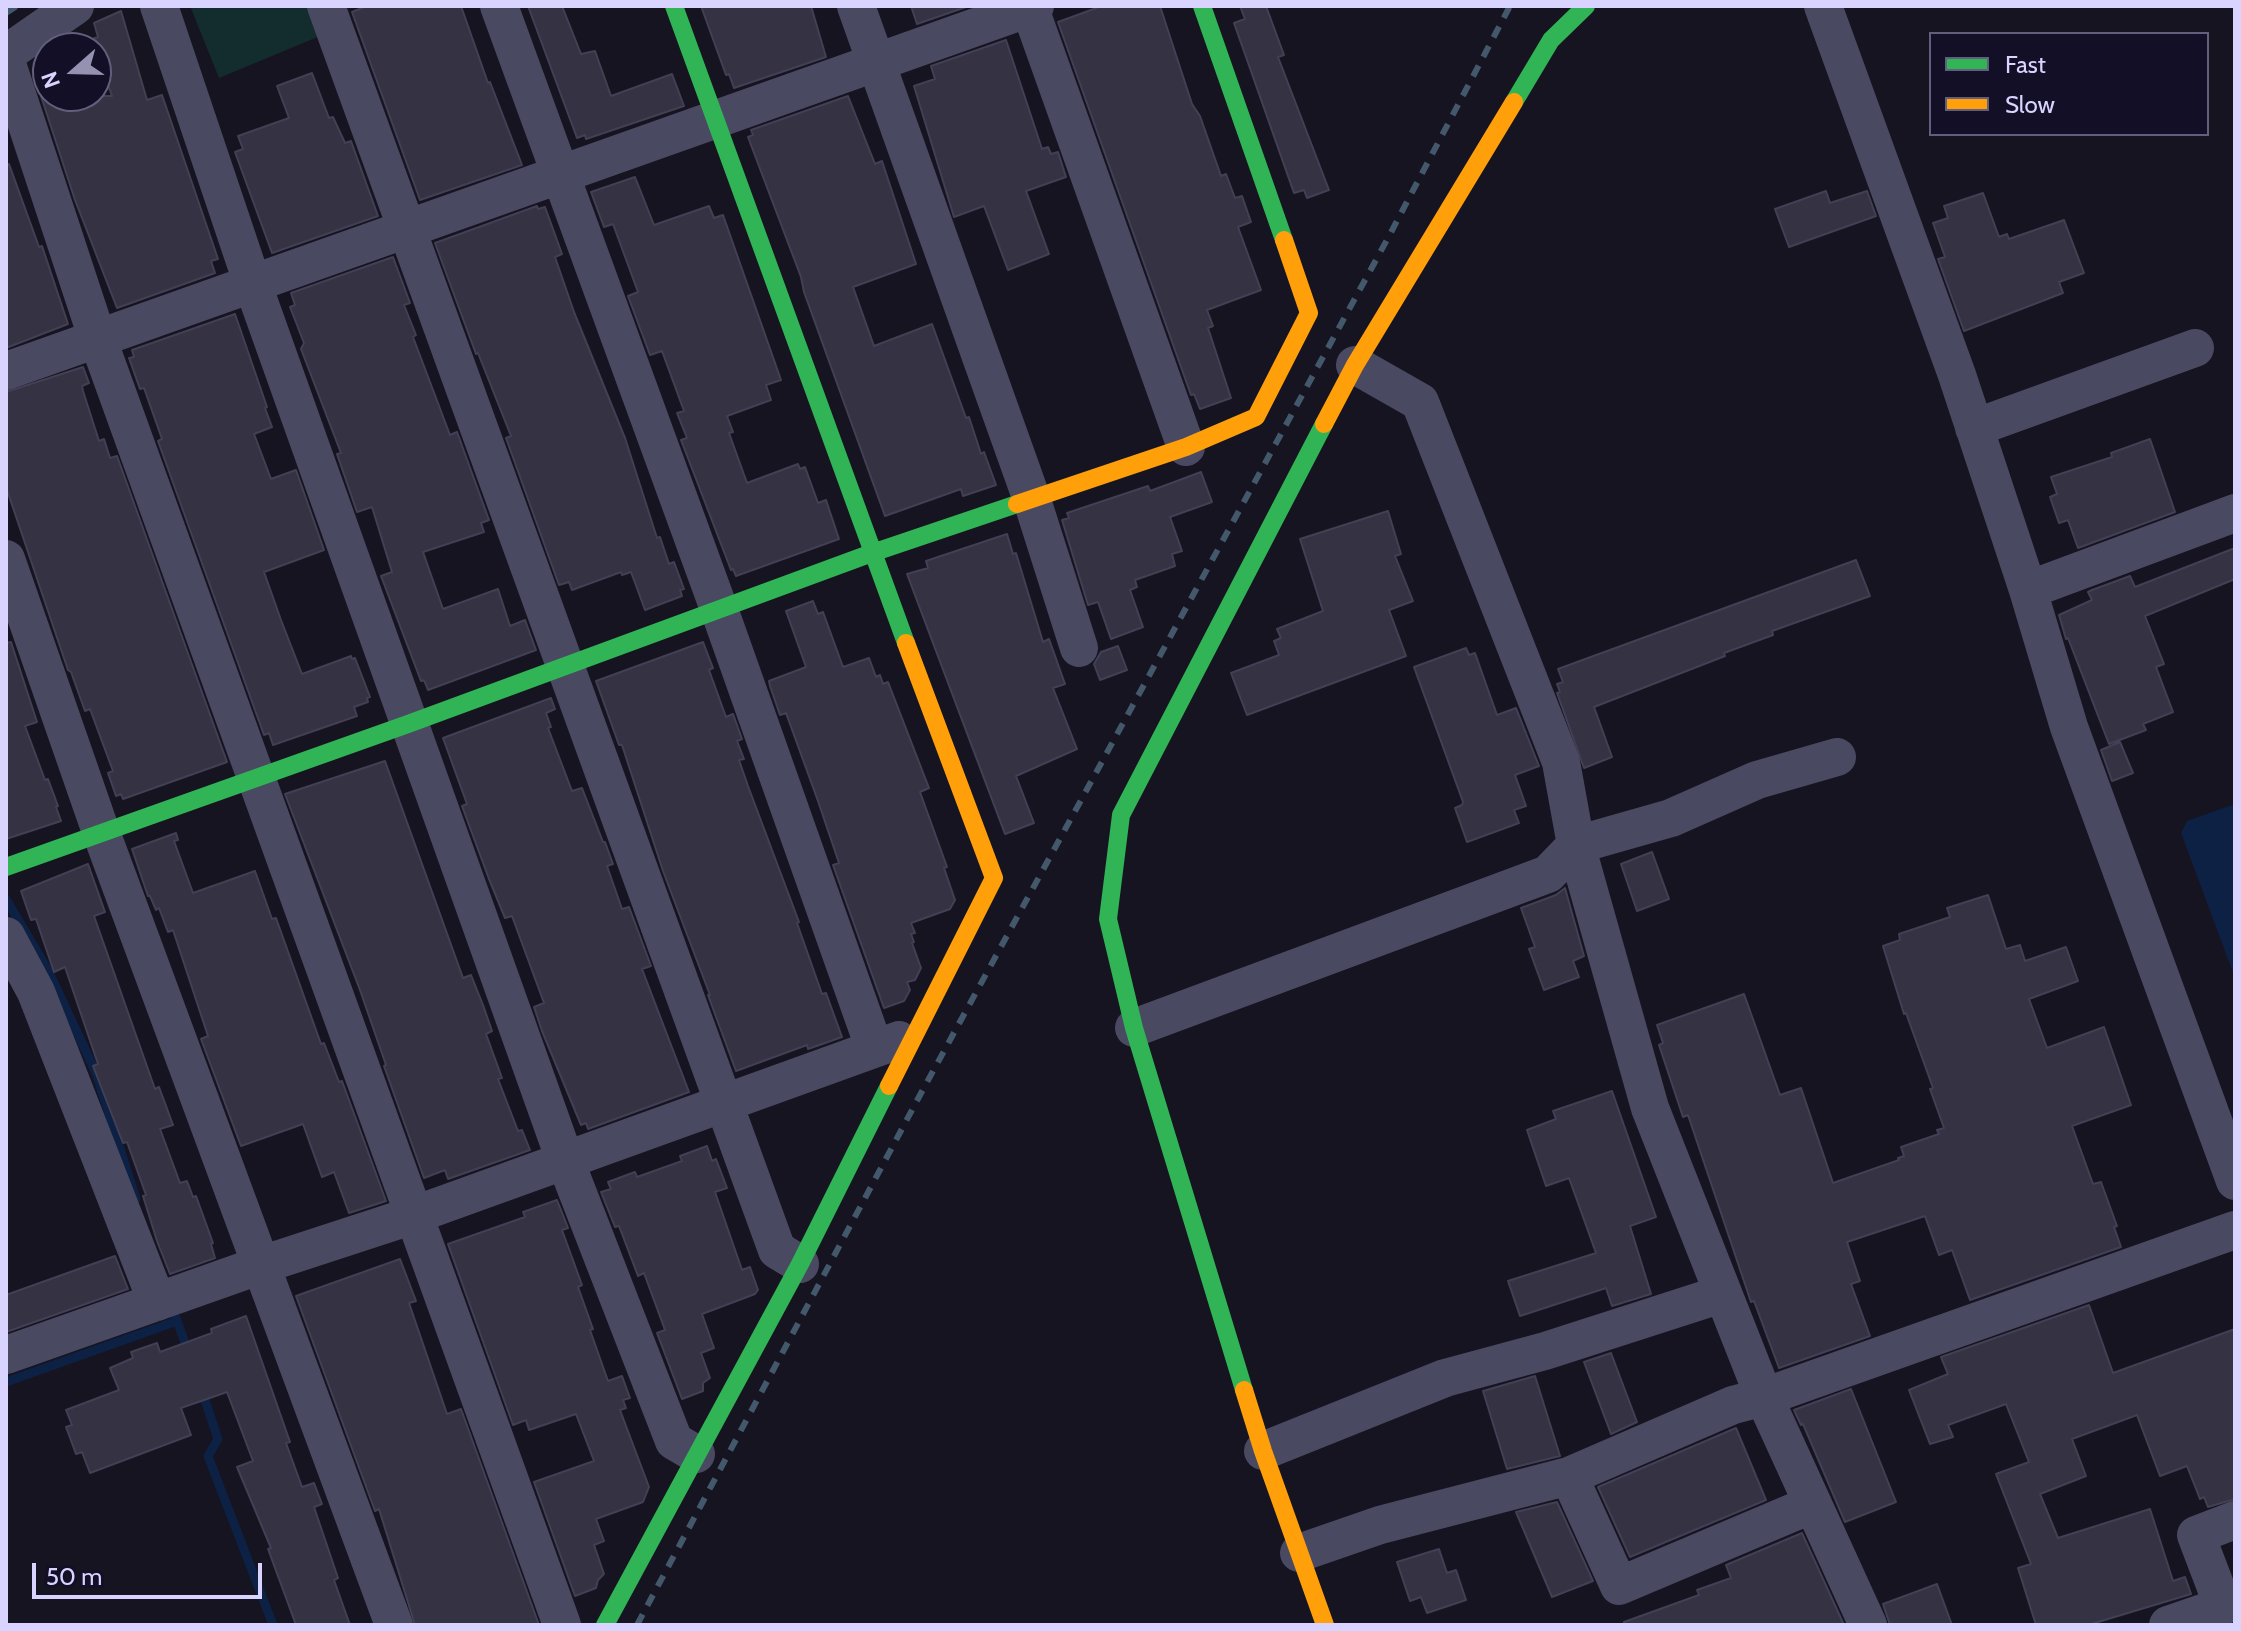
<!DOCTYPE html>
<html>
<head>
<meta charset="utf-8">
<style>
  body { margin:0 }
  #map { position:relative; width:2241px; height:1631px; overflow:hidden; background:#161421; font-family:Cabin,sans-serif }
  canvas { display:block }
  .frame { position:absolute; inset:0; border:8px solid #d9d4ff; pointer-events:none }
  .legend { position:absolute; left:1929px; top:32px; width:280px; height:104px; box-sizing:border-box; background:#130f26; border:2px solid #625e7d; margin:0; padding:10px 14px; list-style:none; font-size:24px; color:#d9d4ff }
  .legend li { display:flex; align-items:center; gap:16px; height:40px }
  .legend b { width:40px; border:2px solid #625e7d }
  .north { position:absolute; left:32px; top:32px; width:80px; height:80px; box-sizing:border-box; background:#130f26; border:2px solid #625e7d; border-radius:50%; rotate:250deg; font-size:22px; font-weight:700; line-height:32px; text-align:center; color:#d9d4ff }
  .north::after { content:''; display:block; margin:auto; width:28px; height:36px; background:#9591b1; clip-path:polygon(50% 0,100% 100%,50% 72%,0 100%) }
  .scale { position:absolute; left:32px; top:1563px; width:230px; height:36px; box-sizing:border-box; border:4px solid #d9d4ff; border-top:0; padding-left:10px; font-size:24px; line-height:28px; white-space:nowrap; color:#d9d4ff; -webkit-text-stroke:6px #130f26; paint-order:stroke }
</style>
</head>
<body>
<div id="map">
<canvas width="2241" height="1631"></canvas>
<div class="frame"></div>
<ul class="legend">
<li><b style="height:10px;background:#30b455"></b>Fast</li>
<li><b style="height:10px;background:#ff9f0a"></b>Slow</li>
</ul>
<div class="north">N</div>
<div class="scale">50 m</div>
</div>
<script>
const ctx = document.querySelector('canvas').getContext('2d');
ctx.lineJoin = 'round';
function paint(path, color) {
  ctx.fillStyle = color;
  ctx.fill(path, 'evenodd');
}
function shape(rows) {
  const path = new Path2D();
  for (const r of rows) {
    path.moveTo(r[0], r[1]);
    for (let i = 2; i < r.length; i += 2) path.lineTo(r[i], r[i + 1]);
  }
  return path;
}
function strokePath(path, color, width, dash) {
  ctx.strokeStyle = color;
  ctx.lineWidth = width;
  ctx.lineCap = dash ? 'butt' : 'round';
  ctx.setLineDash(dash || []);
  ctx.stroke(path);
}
const green = shape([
  [190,6,310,6,320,36,219,78]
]);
const water = shape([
  [2235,804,2235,978,2181,833,2187,821]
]);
const stream = shape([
  [6,899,49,972,96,1073,136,1199],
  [171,1304,189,1354],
  [6,1382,177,1321],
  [202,1391,218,1439,208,1456,273,1625]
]);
const building = shape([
  [367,6,461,6,488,83,490,82,522,165,420,200,352,12,367,6],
  [528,6,562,6,581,54,595,51,611,96,672,74,684,106,586,139,585,135,577,138,528,6],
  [701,6,811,6,826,57,734,88,729,74,726,75,701,6],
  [911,6,969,6,917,24,911,6],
  [1102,6,1160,6,1192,104,1200,116,1221,176,1226,174,1235,198,1242,196,1251,222,1238,227,1261,290,1207,310,1213,326,1208,328,1231,398,1200,409,1194,394,1191,395,1058,22,1102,6],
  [1240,6,1266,6,1284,55,1278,57,1329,190,1307,198,1304,190,1294,193,1234,23,1245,19,1240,6],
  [121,11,147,100,162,95,218,259,211,261,215,273,117,308,75,200,41,96,112,96,92,39,98,37,94,23,121,11],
  [1006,40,1042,149,1048,147,1051,154,1058,152,1066,177,1026,191,1049,254,1008,270,984,206,954,217,914,86,935,79,931,66,1006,40],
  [312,73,329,118,333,117,345,143,351,141,378,216,272,253,235,152,243,149,238,136,289,118,277,86,312,73],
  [848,96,875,164,882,161,916,264,853,287,874,346,932,324,966,418,969,417,981,454,984,452,996,485,963,496,961,489,885,516,804,292,801,277,748,137,753,135,751,130,848,96],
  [9,164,39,247,42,246,68,324,6,348,6,165,9,164],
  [635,177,654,225,709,206,714,218,723,215,781,380,766,385,771,400,727,416,733,432,729,433,747,483,798,464,800,469,805,467,818,503,826,500,839,539,736,576,733,569,731,570,681,440,687,438,677,413,684,411,662,351,650,355,628,296,638,292,613,224,604,227,591,192,635,177],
  [1826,191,1830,203,1867,191,1876,216,1789,247,1775,209,1826,191],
  [1983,193,1999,237,2007,234,2009,239,2064,220,2084,273,2059,282,2063,293,1964,331,1938,259,1945,257,1933,223,1948,218,1944,206,1983,193],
  [537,206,538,209,545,207,562,254,555,257,574,312,625,438,657,538,660,537,669,564,674,562,684,589,680,590,682,596,645,610,631,572,622,575,621,572,572,590,569,582,559,585,506,438,511,436,478,353,476,354,435,243,537,206],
  [393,257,410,303,404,305,416,335,413,337,450,435,457,432,489,520,481,523,484,532,423,552,443,609,498,589,510,626,525,620,536,650,428,690,424,680,421,681,381,576,392,572,372,507,357,512,337,454,341,453,301,349,304,343,290,307,295,305,291,293,393,257],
  [235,314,267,407,265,408,272,427,254,434,271,479,296,470,324,550,264,572,281,620,302,674,351,656,352,659,355,658,370,697,367,698,368,702,354,707,357,716,273,745,269,733,264,735,158,441,162,439,144,388,140,389,129,358,134,357,132,350,235,314],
  [83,367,89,383,82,386,83,391,99,441,104,439,110,458,117,456,227,762,123,799,121,794,116,796,108,773,113,771,90,709,85,711,71,672,68,670,6,487,6,392,83,367],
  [2150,439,2175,512,2078,548,2068,520,2059,523,2050,497,2057,494,2051,477,2112,457,2111,453,2150,439],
  [1201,472,1212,502,1170,517,1182,551,1172,554,1175,566,1135,580,1137,587,1130,590,1143,627,1111,639,1098,602,1088,605,1062,520,1069,518,1067,513,1148,486,1150,491,1201,472],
  [1388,511,1401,554,1395,556,1413,601,1389,610,1406,656,1247,715,1231,673,1279,655,1274,641,1281,638,1277,629,1323,611,1300,539,1388,511],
  [1007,534,1013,554,1016,553,1043,642,1049,639,1065,684,1053,688,1077,749,1016,776,1034,823,1005,834,907,574,928,568,926,561,1007,534],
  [2235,548,2235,579,2145,616,2164,664,2156,667,2173,712,2143,724,2146,730,2109,744,2068,638,2066,639,2059,615,2092,600,2088,592,2092,590,2130,576,2135,587,2235,548],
  [1856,560,1870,596,1772,631,1773,635,1724,653,1725,656,1594,707,1612,757,1584,768,1557,693,1560,692,1557,684,1563,682,1558,669,1856,560],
  [813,601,818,614,823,612,843,667,869,658,876,677,880,675,883,684,888,682,929,788,920,792,947,867,944,868,955,900,950,909,911,923,915,933,911,934,914,942,912,943,921,968,915,980,907,982,910,990,904,1001,884,1008,833,865,839,863,818,801,786,713,780,715,770,686,769,681,806,667,786,611,813,601],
  [11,642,37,722,25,726,45,780,48,779,58,806,56,807,61,821,6,839,6,643,11,642],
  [703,642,713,668,709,670,726,717,733,714,742,739,737,741,744,759,739,760,748,786,799,922,797,923,822,994,826,993,842,1037,808,1049,807,1045,736,1071,708,995,710,995,663,871,622,745,619,745,596,681,703,642],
  [1118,646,1127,670,1100,680,1094,664,1101,652,1118,646],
  [1466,648,1469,655,1475,653,1497,715,1516,708,1539,766,1515,775,1526,806,1514,810,1519,823,1467,842,1455,808,1462,805,1463,802,1414,667,1466,648],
  [551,698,555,709,546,713,551,727,548,728,572,791,582,788,603,842,605,842,613,864,607,866,622,909,629,907,651,966,642,969,689,1092,588,1129,586,1123,581,1125,542,1031,534,1007,544,1003,512,916,505,918,489,879,462,806,467,804,443,738,551,698],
  [2120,742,2133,773,2112,781,2101,750,2120,742],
  [385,761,463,978,471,975,483,1005,492,1031,486,1034,502,1078,498,1079,518,1131,522,1130,530,1150,448,1179,445,1170,424,1178,384,1066,386,1065,360,990,285,794,385,761],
  [176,833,178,840,174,841,193,893,255,871,272,919,276,918,321,1044,324,1043,339,1082,342,1081,386,1201,349,1213,334,1172,322,1177,303,1124,241,1146,201,1039,208,1036,173,930,168,932,159,908,156,910,150,896,148,896,132,849,176,833],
  [1652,852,1669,899,1637,911,1621,864,1652,852],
  [88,864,105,912,94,916,155,1089,159,1087,173,1125,160,1129,180,1183,187,1181,193,1197,196,1196,213,1243,211,1244,215,1258,170,1274,157,1241,143,1196,146,1195,127,1142,123,1143,93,1066,98,1064,65,967,54,972,36,919,31,920,21,891,88,864],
  [1565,888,1584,956,1573,961,1579,977,1544,990,1529,949,1535,947,1521,908,1556,895,1565,888],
  [1988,895,2006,949,2020,945,2025,961,2066,947,2078,981,2029,999,2047,1048,2104,1027,2131,1105,2072,1126,2093,1184,2101,1182,2117,1226,2114,1227,2121,1247,1970,1300,1952,1250,1939,1255,1925,1216,1847,1242,1860,1281,1851,1284,1870,1336,1779,1368,1754,1301,1751,1302,1688,1115,1683,1117,1659,1045,1663,1043,1657,1025,1744,994,1780,1095,1801,1088,1833,1183,1899,1160,1898,1158,1904,1156,1901,1147,1939,1134,1937,1130,1944,1128,1930,1089,1933,1088,1906,1013,1904,1014,1883,946,1900,940,1899,934,1950,917,1947,908,1988,895],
  [1612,1091,1656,1217,1630,1226,1651,1294,1612,1306,1606,1288,1520,1316,1508,1281,1596,1253,1569,1178,1546,1186,1527,1130,1556,1119,1553,1111,1612,1091],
  [707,1146,712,1161,716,1159,727,1188,715,1192,742,1270,750,1267,758,1290,755,1294,702,1314,714,1348,701,1353,710,1378,703,1383,703,1391,682,1399,657,1333,665,1330,644,1273,638,1276,619,1226,615,1227,601,1192,611,1189,608,1182,635,1172,637,1177,682,1161,680,1156,707,1146],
  [557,1200,568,1228,562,1230,582,1285,578,1287,593,1329,590,1330,608,1381,622,1376,630,1398,623,1400,626,1408,620,1410,649,1487,643,1502,596,1519,604,1541,594,1545,604,1574,598,1580,596,1588,575,1596,534,1482,594,1461,576,1414,529,1430,526,1420,513,1425,448,1244,525,1217,523,1212,557,1200],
  [115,1256,128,1289,6,1332,6,1295,115,1256],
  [400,1259,416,1301,409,1303,447,1414,461,1409,539,1625,415,1625,379,1509,375,1511,296,1296,400,1259],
  [2089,1305,2113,1373,2235,1329,2235,1499,2208,1507,2204,1497,2200,1499,2187,1466,2160,1476,2137,1415,2072,1439,2086,1476,2040,1494,2058,1538,2150,1509,2173,1581,2185,1577,2191,1594,2088,1625,2036,1625,2018,1568,2031,1564,1996,1474,2029,1462,2006,1404,1948,1425,1953,1437,1930,1444,1909,1390,1948,1374,1941,1357,2089,1305],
  [246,1316,290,1442,286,1443,302,1487,314,1483,322,1504,314,1507,338,1578,334,1580,350,1625,296,1625,268,1549,271,1548,237,1467,253,1461,227,1392,181,1408,191,1435,90,1473,82,1452,76,1454,66,1427,72,1425,66,1410,119,1390,110,1368,133,1358,131,1352,157,1343,160,1352,212,1333,211,1329,246,1316],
  [1611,1353,1637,1422,1611,1434,1584,1362,1611,1353],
  [1535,1376,1560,1456,1507,1469,1483,1391,1535,1376],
  [1851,1389,1896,1502,1845,1522,1803,1424,1801,1425,1794,1410,1851,1389],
  [1736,1428,1766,1500,1630,1557,1598,1487,1736,1428],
  [1557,1502,1593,1581,1552,1597,1516,1512,1557,1502],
  [1802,1533,1844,1625,1624,1625,1624,1622,1699,1595,1697,1590,1731,1578,1726,1565,1802,1533],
  [1439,1549,1447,1573,1456,1570,1466,1600,1427,1613,1421,1597,1410,1601,1397,1562,1439,1549],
  [1937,1584,1952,1625,1890,1625,1883,1604,1937,1584]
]);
const street = shape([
  [159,6,253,285,565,1160,674,1441,696,1454],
  [326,6,777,1250,800,1264],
  [499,6,719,609,874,1047],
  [856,6,1031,497,1079,648],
  [1029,6,1186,447],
  [1823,6,1957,375,2028,590,2069,727,2235,1181],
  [6,54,75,6],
  [6,61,97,337,562,1625],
  [1355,365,1420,402,1561,762,1576,845,1650,1108,1764,1397,1868,1625],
  [6,371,1035,6],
  [1974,428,2195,348],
  [6,559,101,832,394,1625],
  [2028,590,2235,513],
  [6,936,36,992,157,1302],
  [1134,1028,1548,874,1576,845,1671,818,1757,780,1837,757],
  [6,1355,261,1265,414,1215,899,1040],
  [1263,1451,1445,1378,1545,1351,1722,1294],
  [1813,1504,1619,1586,1569,1476,1733,1405,1764,1397,2235,1230],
  [1299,1553,1380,1525,1569,1476],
  [2168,1625,2223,1606,2196,1535,2235,1520]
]);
const fast = shape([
  [674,6,906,643],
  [1202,6,1284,240],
  [1514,102,1551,40,1586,6],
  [6,867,408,724,872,553,1017,504],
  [1244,1390,1134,1028,1108,919,1121,815,1324,424],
  [605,1625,800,1264,889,1086]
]);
const slow = shape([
  [1324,424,1355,365,1514,102],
  [1017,504,1186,447,1256,417,1309,313,1284,240],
  [889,1086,994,878,906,643],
  [1244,1390,1263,1451,1325,1625]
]);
const rail = shape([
  [6,13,17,6],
  [637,1625,920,1095,1388,238,1510,6]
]);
paint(green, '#132c2d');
paint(water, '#0d2144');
strokePath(stream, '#0d2144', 9);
paint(building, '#343243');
strokePath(building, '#433f54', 2);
strokePath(street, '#4a4962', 38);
strokePath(fast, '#30b455', 18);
strokePath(slow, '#ff9f0a', 18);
strokePath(rail, '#43596b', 6, [12, 10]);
</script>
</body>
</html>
